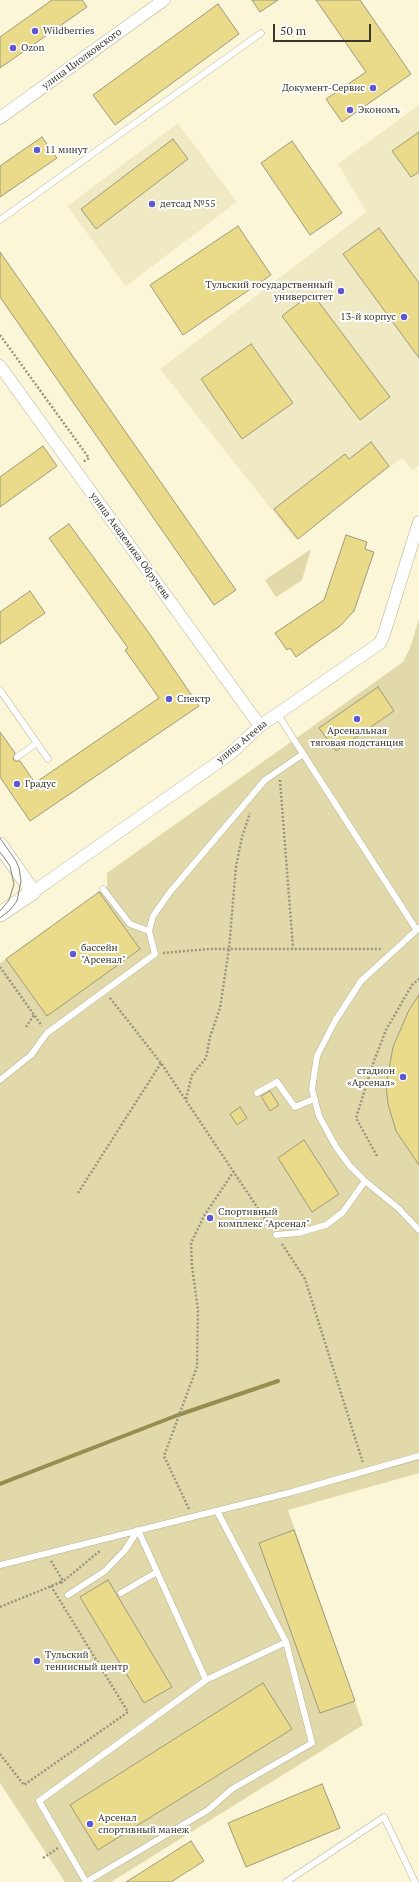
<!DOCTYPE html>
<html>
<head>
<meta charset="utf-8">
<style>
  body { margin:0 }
  #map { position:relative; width:419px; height:1882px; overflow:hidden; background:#fbf6d7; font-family:"PT Serif",serif }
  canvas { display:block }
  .scale { position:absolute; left:273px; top:24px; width:98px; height:18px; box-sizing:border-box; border:2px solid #39372b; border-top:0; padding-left:5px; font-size:12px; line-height:14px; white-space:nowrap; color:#39372b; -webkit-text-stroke:3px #fff; paint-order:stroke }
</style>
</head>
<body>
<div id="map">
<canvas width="419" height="1882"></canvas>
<div class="scale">50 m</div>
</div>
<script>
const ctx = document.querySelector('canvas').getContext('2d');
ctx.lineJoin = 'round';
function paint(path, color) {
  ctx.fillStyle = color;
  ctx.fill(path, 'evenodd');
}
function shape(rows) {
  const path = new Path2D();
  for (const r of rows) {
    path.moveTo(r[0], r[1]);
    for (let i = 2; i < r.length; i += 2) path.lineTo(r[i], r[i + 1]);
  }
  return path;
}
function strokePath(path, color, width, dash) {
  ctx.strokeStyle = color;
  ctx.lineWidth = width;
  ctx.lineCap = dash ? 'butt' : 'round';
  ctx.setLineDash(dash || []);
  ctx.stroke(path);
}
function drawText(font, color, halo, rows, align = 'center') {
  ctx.font = font + ' "PT Serif",serif';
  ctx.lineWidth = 4;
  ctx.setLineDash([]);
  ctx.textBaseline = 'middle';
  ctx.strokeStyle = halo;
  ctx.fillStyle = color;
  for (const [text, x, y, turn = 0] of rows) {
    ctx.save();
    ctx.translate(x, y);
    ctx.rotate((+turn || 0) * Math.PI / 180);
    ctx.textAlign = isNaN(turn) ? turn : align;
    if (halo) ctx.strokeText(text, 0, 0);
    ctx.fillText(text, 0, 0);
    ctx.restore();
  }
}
const built = shape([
  [419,105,419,465,412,470,402,458,296,540,160,369,366,212,338,164],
  [178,123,237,202,126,286,67,206]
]);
const green = shape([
  [311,549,302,580,276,597,265,580],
  [419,619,419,1473,288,1510,363,1725,111,1882,65,1882,0,1783,0,963,107,887,107,873,403,662,410,648]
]);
const stream = shape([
  [0,1484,178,1415,278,1381]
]);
const building = shape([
  [52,0,82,0,87,7,0,68,0,37,52,0],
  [252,0,278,0,260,12,252,0],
  [316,0,360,0,411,74,342,122,326,99,366,72,316,0],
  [218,4,239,34,115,125,93,95,218,4],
  [419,132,419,172,411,177,392,151,419,132],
  [42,137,57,158,0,197,0,166,42,137],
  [173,139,188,159,96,229,81,209,173,139],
  [292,141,342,213,310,235,261,163,292,141],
  [238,226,271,275,183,335,150,285,238,226],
  [379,228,419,283,419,358,343,254,379,228],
  [0,252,236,590,214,605,0,297,0,252],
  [312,293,390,397,360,420,282,316,312,293],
  [251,344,293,403,242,439,201,379,251,344],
  [371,442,389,466,298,539,274,509,345,454,349,459,371,442],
  [43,446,57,466,0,507,0,477,43,446],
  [69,524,149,633,199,706,30,821,0,777,0,732,15,753,13,759,15,761,20,761,35,783,159,698,125,650,128,648,49,538,69,524],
  [346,535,367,542,365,549,374,552,354,611,340,626,296,657,290,648,287,650,275,633,324,600,346,535],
  [30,591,45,613,0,644,0,612,30,591],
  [378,687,394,711,336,751,319,728,378,687],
  [99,892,140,949,47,1016,6,959,99,892],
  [419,995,419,1165,396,1131,388,1104,386,1086,393,1047,409,1010,419,995],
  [270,1091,279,1105,270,1111,261,1096,270,1091],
  [240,1107,247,1118,237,1125,230,1114,240,1107],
  [304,1140,339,1194,312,1212,278,1158,304,1140],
  [294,1530,355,1701,320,1713,259,1543,294,1530],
  [108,1580,172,1687,144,1703,80,1597,108,1580],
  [263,1683,292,1729,98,1850,70,1805,263,1683],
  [322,1784,340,1828,246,1867,228,1823,322,1784],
  [191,1841,204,1861,171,1882,126,1882,191,1841]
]);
const path = shape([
  [0,335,89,458,83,462],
  [280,780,293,948],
  [163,953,209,949,383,949],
  [0,967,42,1026],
  [110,998,161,1063,271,1228],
  [26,1027,34,1015],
  [186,1099,192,1075,206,1058,210,1037,220,1008,229,949,236,866,242,837,250,813],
  [377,1156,356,1118,374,1061,386,1030,412,985,419,979],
  [78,1193,161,1063],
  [282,1244,305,1279,363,1463],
  [189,1509,164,1456,197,1367,198,1310,192,1266,191,1243,204,1216,234,1171],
  [51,1561,63,1581],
  [61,1583,101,1550],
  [0,1607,61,1582],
  [0,1754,24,1785,128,1712,51,1586],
  [43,1858,58,1848]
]);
const service = shape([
  [0,220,261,33],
  [0,690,48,759],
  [278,715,416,929],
  [17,757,37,743],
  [103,889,130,924,149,931],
  [419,928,361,981,335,1021,317,1056,312,1089,319,1116,336,1147,350,1166,365,1181,398,1208,419,1230],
  [0,1080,31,1055,47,1033,155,954,149,931,153,916,170,892,265,780,303,754],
  [257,1093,277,1082,295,1107,314,1099],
  [276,1235,298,1233,326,1225,343,1212,365,1181],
  [138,1530,206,1680,39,1801,86,1882,208,1810,232,1789,312,1743,286,1642,217,1511],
  [0,1565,292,1492,419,1456],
  [121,1593,157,1572],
  [68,1595,105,1571,125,1550,138,1530],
  [206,1680,286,1642],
  [286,1882,384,1817,415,1882]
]);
const minor = shape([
  [0,118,164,0],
  [0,366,260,726],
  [33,892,230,754,260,726,380,643,384,634,419,522]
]);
const tertiary = shape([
  [0,845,33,892,0,914]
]);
const tram = shape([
  [0,838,16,861,19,868,21,881,17,901,10,910,0,918],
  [0,852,10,866,14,884,9,900,0,911]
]);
const markers = [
  [35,31,4,"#5d59d1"],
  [13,48,4,"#5d59d1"],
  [373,88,4,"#5d59d1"],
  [350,110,4,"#5d59d1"],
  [37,150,4,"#5d59d1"],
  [152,204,4,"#5d59d1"],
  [341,291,4,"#5d59d1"],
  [404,317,4,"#5d59d1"],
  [169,699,4,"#5d59d1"],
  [357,719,4,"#5d59d1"],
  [17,784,4,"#5d59d1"],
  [73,954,4,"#5d59d1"],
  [403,1077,4,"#5d59d1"],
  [210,1218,4,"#5d59d1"],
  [37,1661,4,"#5d59d1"],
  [90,1824,4,"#5d59d1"]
];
const poiNames = [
  ["Wildberries",43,31],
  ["Ozon",21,48],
  ["Документ-Сервис",365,88,"right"],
  ["Экономъ",358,110],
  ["11 минут",45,150],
  ["детсад №55",160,204],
  ["Тульский государственный",333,285,"right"],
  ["университет",333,297,"right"],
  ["13-й корпус",396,317,"right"],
  ["Спектр",177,699],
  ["Арсенальная",357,731,"center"],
  ["тяговая подстанция",357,743,"center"],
  ["Градус",25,784],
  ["бассейн",81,948],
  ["\"Арсенал\"",81,960],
  ["стадион",395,1071,"right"],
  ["«Арсенал»",395,1083,"right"],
  ["Спортивный",218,1212],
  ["комплекс \"Арсенал\"",218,1224],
  ["Тульский",45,1655],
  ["теннисный центр",45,1667],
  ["Арсенал",98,1818],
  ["спортивный манеж",98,1830]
];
const streetNames = [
  ["улица Циолковского",82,59,-36],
  ["улица Академика Обручева",130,546,54],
  ["улица Агеева",242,742,-39]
];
paint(built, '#f0eac4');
paint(green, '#e1d9a9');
strokePath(stream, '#978d50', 4);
paint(building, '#e9db89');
strokePath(building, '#9e9a7d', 1);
strokePath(service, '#b5b093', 7);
strokePath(minor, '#b5b093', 13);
strokePath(tertiary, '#b5b093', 16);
strokePath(path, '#98957f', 2.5, [2, 2]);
strokePath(service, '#fff', 6);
strokePath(minor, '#fff', 12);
strokePath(tertiary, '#fff', 15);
strokePath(tram, '#878470', 1);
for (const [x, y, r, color] of markers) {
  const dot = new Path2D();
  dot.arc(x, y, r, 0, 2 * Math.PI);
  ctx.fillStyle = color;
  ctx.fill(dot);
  strokePath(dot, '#fff', 1.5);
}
drawText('10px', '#39372b', '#fff', poiNames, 'left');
drawText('10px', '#39372b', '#fff', streetNames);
</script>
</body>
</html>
